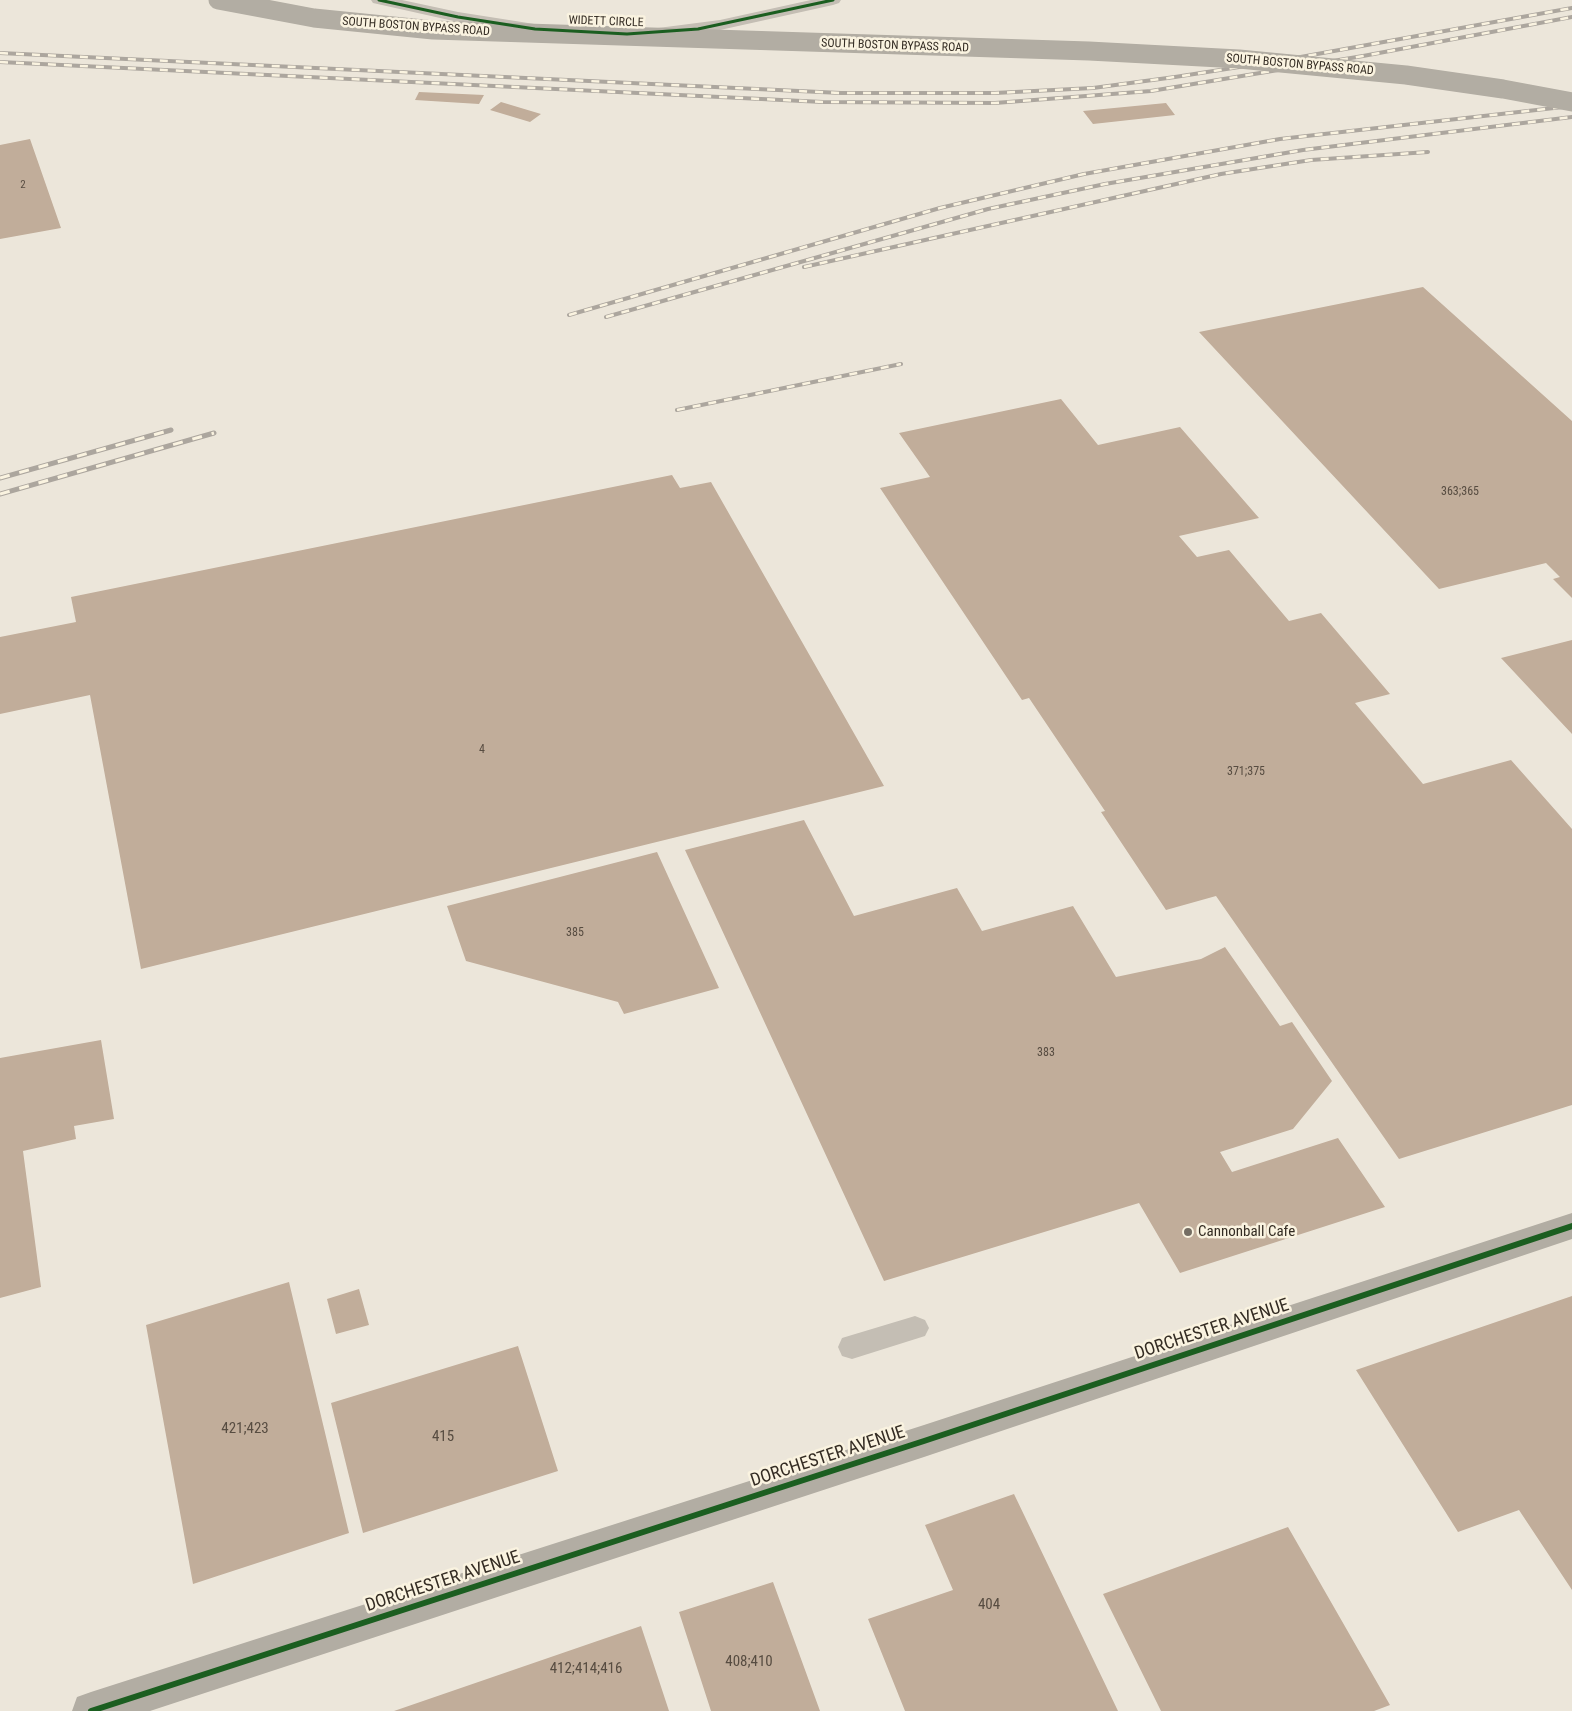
<!DOCTYPE html>
<html>
<head>
<meta charset="utf-8">
<style>
  body { margin:0 }
  canvas { display:block; background:#ece6da }
</style>
</head>
<body>
<canvas width="1572" height="1711"></canvas>
<script>
const ctx = document.querySelector('canvas').getContext('2d');
ctx.lineJoin = 'round';
function paint(path, color) {
  ctx.fillStyle = color;
  ctx.fill(path, 'evenodd');
}
function shape(rows) {
  const path = new Path2D();
  for (const r of rows) {
    path.moveTo(r[0], r[1]);
    for (let i = 2; i < r.length; i += 2) path.lineTo(r[i], r[i + 1]);
  }
  return path;
}
function strokePath(path, color, width, dash) {
  ctx.strokeStyle = color;
  ctx.lineWidth = width;
  ctx.lineCap = dash ? 'butt' : 'round';
  ctx.setLineDash(dash || []);
  ctx.stroke(path);
}
function drawText(font, color, halo, rows, align = 'center') {
  ctx.font = font + ' "Roboto Condensed",sans-serif';
  ctx.lineWidth = 5;
  ctx.setLineDash([]);
  ctx.textBaseline = 'middle';
  ctx.strokeStyle = halo;
  ctx.fillStyle = color;
  for (const [text, x, y, turn = 0] of rows) {
    ctx.save();
    ctx.translate(x, y);
    ctx.rotate((+turn || 0) * Math.PI / 180);
    ctx.textAlign = isNaN(turn) ? turn : align;
    if (halo) ctx.strokeText(text, 0, 0);
    ctx.fillText(text, 0, 0);
    ctx.restore();
  }
}
const building = shape([
  [419,92,484,95,479,104,415,100],
  [501,102,541,114,530,122,490,110],
  [1166,103,1175,115,1093,124,1083,111],
  [30,139,61,228,0,239,0,145],
  [1423,287,1572,421,1572,598,1553,579,1560,577,1546,563,1439,589,1199,332],
  [1061,399,1098,445,1180,427,1259,518,1179,536,1197,557,1229,550,1289,621,1321,613,1390,694,1355,703,1423,784,1511,760,1572,829,1572,1105,1399,1159,1216,896,1166,910,1101,812,1105,811,1029,698,1022,700,880,488,930,477,899,433],
  [672,475,680,488,711,482,884,786,141,969,90,695,0,714,0,637,76,622,71,597],
  [1572,640,1572,734,1501,658],
  [804,820,854,916,957,888,982,931,1073,906,1116,977,1201,959,1225,947,1280,1026,1292,1022,1332,1081,1293,1129,1220,1152,1232,1172,1338,1138,1385,1207,1180,1273,1139,1203,884,1281,685,850],
  [657,852,719,988,624,1014,618,1002,466,961,447,906],
  [101,1040,114,1119,74,1126,76,1139,23,1151,41,1287,0,1298,0,1058],
  [289,1282,349,1533,193,1584,146,1325],
  [359,1289,369,1325,336,1334,327,1299],
  [1572,1296,1572,1590,1519,1510,1458,1532,1356,1370],
  [518,1346,558,1471,363,1533,331,1403],
  [1014,1494,1118,1711,905,1711,868,1619,953,1590,925,1525],
  [1288,1527,1390,1705,1374,1711,1161,1711,1103,1594],
  [773,1582,820,1711,711,1711,679,1612],
  [641,1626,669,1711,394,1711]
]);
const lane = shape([
  [915,1316,925,1320,929,1328,925,1336,852,1359,842,1356,838,1347,842,1338,915,1316]
]);
const street = shape([
  [371,0,402,0,458,12,528,23,534,24,536,28,534,32,528,33,458,22,373,3,371,0],
  [811,0,841,0,839,3,833,5,720,30,658,38,652,37,650,33,652,29,658,28,720,20,811,0]
]);
const primary = shape([
  [1572,1213,1572,1239,924,1457,150,1711,72,1711,77,1697,91,1692,924,1425,1572,1213]
]);
const railFar1 = shape([
  [0,53,841,93,995,93,1093,88,1175,77,1284,60,1572,8],
  [0,62,823,102,995,103,1151,91,1363,56,1572,17],
  [804,267,1221,174,1311,160,1428,152],
  [569,315,940,208,1084,174,1280,139,1572,106],
  [606,317,988,209,1105,184,1303,150,1572,117],
  [677,410,901,364]
]);
const rail = shape([
  [0,478,171,430],
  [0,494,214,433]
]);
const primaryBridge = shape([
  [218,0,314,18,433,30,1089,51,1239,59,1406,75,1503,89,1572,102]
]);
const cyclewayFar1 = shape([
  [379,0,458,17,535,29,627,34,698,29,833,0]
]);
const cycleway = shape([
  [91,1711,924,1441,1572,1226]
]);
const markers = [
  [1188,1232,5,"#746d63"]
];
const farNumbernames = [
  ["2",23,185]
];
const farStreetnames = [
  ["WIDETT CIRCLE",606,22,2],
  ["SOUTH BOSTON BYPASS ROAD",416,27,4],
  ["SOUTH BOSTON BYPASS ROAD",895,46,2],
  ["SOUTH BOSTON BYPASS ROAD",1300,65,5]
];
const numberNames = [
  ["363;365",1460,492],
  ["4",482,750],
  ["371;375",1246,772],
  ["385",575,933],
  ["383",1046,1053]
];
const poiNames = [
  ["Cannonball Cafe",1198,1232]
];
const nearNumbernames = [
  ["421;423",245,1429],
  ["415",443,1437],
  ["404",989,1605],
  ["408;410",749,1662],
  ["412;414;416",586,1669]
];
const nearStreetnames = [
  ["DORCHESTER AVENUE",1212,1330,-18],
  ["DORCHESTER AVENUE",828,1457,-18],
  ["DORCHESTER AVENUE",443,1582,-18]
];
paint(building, '#c1ad9a');
paint(lane, '#c4beb4');
paint(street, '#c4beb4');
paint(primary, '#b2ada3');
strokePath(railFar1, '#aca69e', 4);
strokePath(rail, '#aca69e', 5);
strokePath(railFar1, '#faf3e0', 2.5, [8]);
strokePath(rail, '#faf3e0', 3, [10]);
strokePath(primaryBridge, '#b2ada3', 19);
strokePath(cyclewayFar1, '#1b5e20', 3);
strokePath(cycleway, '#1b5e20', 6);
for (const [x, y, r, color] of markers) {
  const dot = new Path2D();
  dot.arc(x, y, r, 0, 2 * Math.PI);
  ctx.fillStyle = color;
  ctx.fill(dot);
  strokePath(dot, '#faf3e0', 2);
}
drawText('11px', '#574c41', null, farNumbernames);
drawText('12px', '#342c23', '#faf3e0', farStreetnames);
drawText('12px', '#574c41', null, numberNames);
drawText('15px', '#342c23', '#faf3e0', poiNames, 'left');
drawText('15px', '#574c41', null, nearNumbernames);
drawText('18px', '#342c23', '#faf3e0', nearStreetnames);
</script>
</body>
</html>
